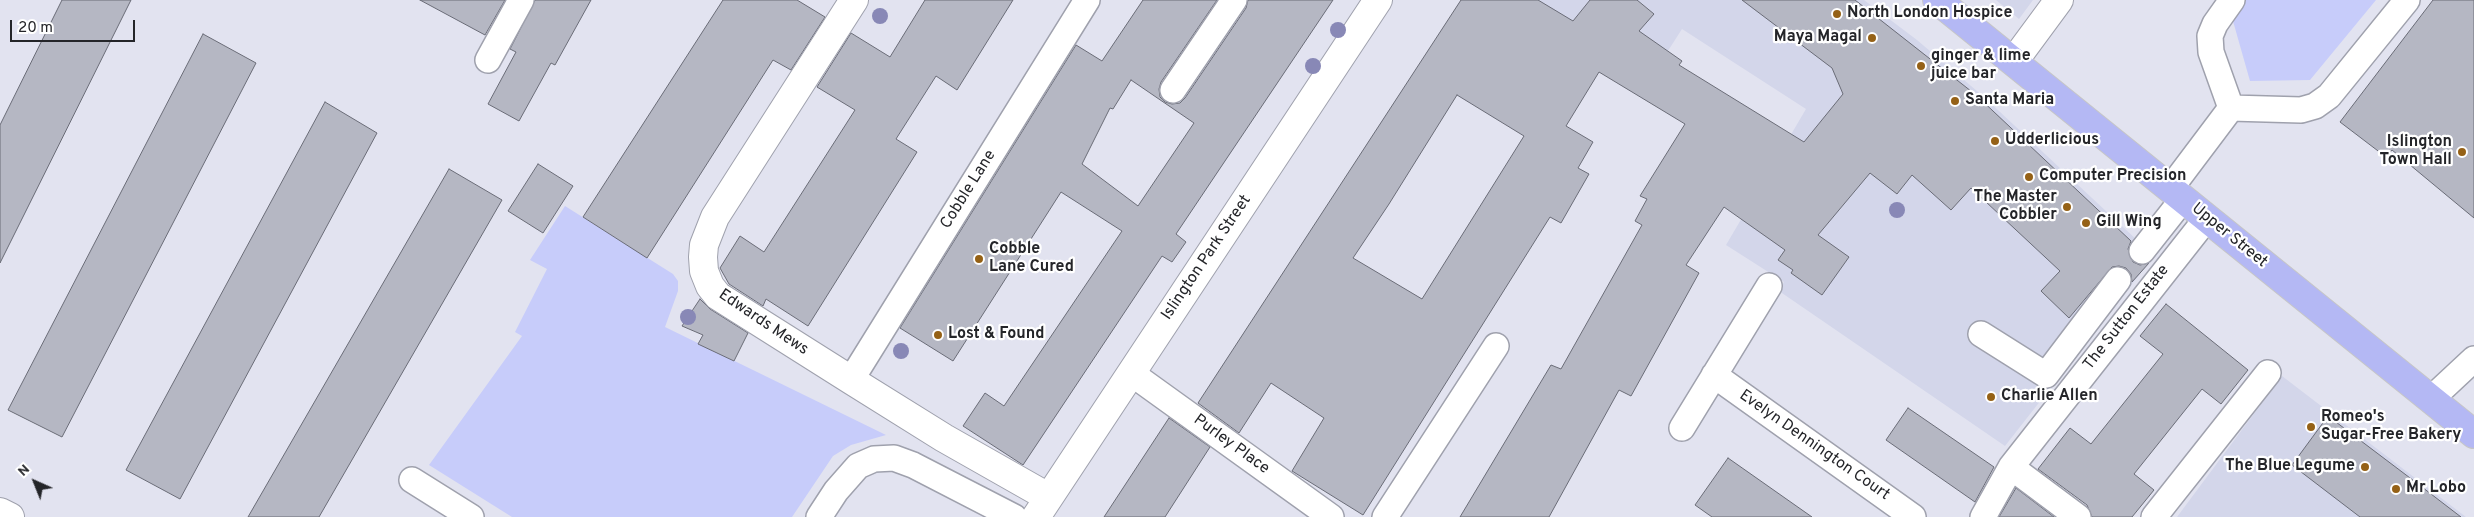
<!DOCTYPE html>
<html>
<head>
<meta charset="utf-8">
<style>
  body { margin:0 }
  #map { position:relative; width:2474px; height:517px; overflow:hidden; background:#e2e3f0; font-family:Overpass,sans-serif }
  canvas { display:block }
  .north { position:absolute; left:10px; top:457px; width:50px; height:50px; -webkit-text-stroke:4px #fff; paint-order:stroke; rotate:316deg; font-size:14px; font-weight:700; line-height:20px; text-align:center; color:#242529 }
  .north::after { content:''; display:block; margin:auto; width:18px; height:22px; background:#242529; clip-path:polygon(50% 0,100% 100%,50% 72%,0 100%) }
  .scale { position:absolute; left:10px; top:20px; width:125px; height:22px; box-sizing:border-box; border:2px solid #242529; border-top:0; padding-left:6px; font-size:15px; line-height:18px; white-space:nowrap; color:#242529; -webkit-text-stroke:4px #fff; paint-order:stroke }
</style>
</head>
<body>
<div id="map">
<canvas width="2474" height="517"></canvas>
<div class="north">N</div>
<div class="scale">20 m</div>
</div>
<script>
const ctx = document.querySelector('canvas').getContext('2d');
ctx.lineJoin = 'round';
function paint(path, color) {
  ctx.fillStyle = color;
  ctx.fill(path, 'evenodd');
}
function shape(rows) {
  const path = new Path2D();
  for (const r of rows) {
    path.moveTo(r[0], r[1]);
    for (let i = 2; i < r.length; i += 2) path.lineTo(r[i], r[i + 1]);
  }
  return path;
}
function strokePath(path, color, width, dash) {
  ctx.strokeStyle = color;
  ctx.lineWidth = width;
  ctx.lineCap = dash ? 'butt' : 'round';
  ctx.setLineDash(dash || []);
  ctx.stroke(path);
}
function drawText(font, color, halo, rows, align = 'center') {
  ctx.font = font + ' Overpass,sans-serif';
  ctx.lineWidth = 4.5;
  ctx.setLineDash([]);
  ctx.textBaseline = 'middle';
  ctx.strokeStyle = halo;
  ctx.fillStyle = color;
  for (const [text, x, y, turn = 0] of rows) {
    ctx.save();
    ctx.translate(x, y);
    ctx.rotate((+turn || 0) * Math.PI / 180);
    ctx.textAlign = isNaN(turn) ? turn : align;
    if (halo) ctx.strokeText(text, 0, 0);
    ctx.fillText(text, 0, 0);
    ctx.restore();
  }
}
const built = shape([
  [1489,0,1864,0,1917,40,1984,97,2154,256,2005,446,1779,291,1784,282,1726,245,1806,109,1682,29,1639,96],
  [1996,0,2033,0,2019,19],
  [2282,376,2466,517,2177,517]
]);
const green = shape([
  [2241,0,2376,0,2310,80,2250,81,2231,14],
  [565,206,673,274,678,281,678,291,665,327,886,435,851,445,833,456,792,517,512,517,429,465,522,336,515,332,547,269,530,260]
]);
const building = shape([
  [62,0,131,0,0,263,0,125,62,0],
  [420,0,505,0,485,35,420,0],
  [535,0,591,0,555,65,551,63,519,121,488,104,516,52,510,49,535,0],
  [723,0,797,0,825,17,791,70,773,60,647,258,583,217,723,0],
  [925,0,1013,0,957,90,936,76,896,139,917,152,808,326,766,299,763,306,729,284,720,268,740,236,764,252,855,110,817,87,851,33,890,57,925,0],
  [1143,0,1217,0,1161,82,1159,89,1160,97,1165,102,1172,104,1180,103,1185,98,1246,8,1248,0,1333,0,1176,234,1186,242,1172,262,1162,256,1023,465,963,426,985,393,1004,406,1122,231,1061,192,953,361,900,328,1076,45,1102,61,1143,0],
  [1131,80,1194,123,1138,206,1082,164,1110,108,1113,109,1131,80],
  [1461,0,1538,0,1573,21,1590,0,1637,0,1654,14,1639,31,1682,61,1679,65,1804,142,1843,94,1832,68,1742,0,1855,0,1976,95,2131,241,2128,249,2133,262,2140,265,2149,263,2132,282,2131,274,2126,268,2119,266,2112,267,2069,318,2041,291,2060,271,1971,188,1951,210,1912,175,1897,194,1870,173,1818,235,1849,257,1822,295,1791,273,1793,270,1778,260,1785,250,1724,207,1686,265,1699,273,1631,396,1619,390,1549,517,1460,517,1551,365,1561,369,1642,225,1635,221,1647,199,1640,196,1685,124,1599,72,1566,126,1593,142,1578,168,1589,174,1561,223,1550,217,1363,515,1292,471,1324,418,1271,383,1239,433,1198,403,1461,0],
  [1457,95,1524,136,1422,299,1353,258,1389,204,1457,95],
  [2433,0,2474,0,2474,218,2392,150,2386,157,2340,122,2433,0],
  [203,34,256,63,62,437,8,410,203,34],
  [325,102,377,133,180,499,126,470,325,102],
  [538,164,573,186,543,233,508,211,538,164],
  [449,169,502,200,319,517,248,517,449,169],
  [700,299,710,309,748,333,734,361,698,344,703,335,682,326,700,299],
  [2166,304,2248,370,2221,404,2202,389,2134,474,2154,490,2132,517,2092,517,2087,505,2038,469,2070,428,2091,444,2163,354,2140,336,2166,304],
  [1908,408,1994,467,1975,502,1886,440,1908,408],
  [2328,416,2418,484,2461,517,2360,517,2292,465,2328,416],
  [1169,418,1210,447,1165,517,1104,517,1169,418],
  [1728,458,1812,517,1712,517,1695,505,1728,458],
  [2016,488,2054,517,1999,517,2016,488]
]);
const service = shape([
  [488,60,521,0],
  [1173,90,1234,0],
  [2231,108,2301,110,2315,106,2329,96,2407,0],
  [2231,108,2211,52,2210,36,2215,24,2232,0],
  [2170,189,2231,108],
  [2142,251,2183,199],
  [1981,334,2046,375,2118,280],
  [1131,373,1331,517],
  [1714,375,1913,517],
  [851,380,1087,0],
  [2431,399,2474,359],
  [1682,428,1769,286],
  [2011,467,2078,517],
  [412,480,471,517],
  [819,517,836,491,858,466,874,459,894,458,913,465,1014,517],
  [1385,517,1496,346],
  [1983,517,2011,467,2207,218],
  [2154,517,2268,373]
]);
const minor = shape([
  [854,0,715,217,704,245,703,257,704,271,710,286,718,296,851,380,944,438,1048,497],
  [2014,61,2059,0]
]);
const tertiary = shape([
  [1036,517,1378,0]
]);
const secondary = shape([
  [0,512,10,517]
]);
const trunk = shape([
  [1937,0,2474,434]
]);
const trees = [
  [880,16],
  [1338,30],
  [1313,66],
  [1897,210],
  [688,317],
  [901,351]
];
const markers = [
  [1837,14,5,"#956116"],
  [1872,38,5,"#956116"],
  [1921,66,5,"#956116"],
  [1955,101,5,"#956116"],
  [1995,141,5,"#956116"],
  [2462,152,5,"#956116"],
  [2029,177,5,"#956116"],
  [2067,207,5,"#956116"],
  [2086,223,5,"#956116"],
  [979,259,5,"#956116"],
  [938,335,5,"#956116"],
  [1991,397,5,"#956116"],
  [2311,427,5,"#956116"],
  [2365,467,5,"#956116"],
  [2396,489,5,"#956116"]
];
const poiNames = [
  ["North London Hospice",1847,14],
  ["Maya Magal",1862,38,"right"],
  ["ginger & lime",1931,57],
  ["juice bar",1931,75],
  ["Santa Maria",1965,101],
  ["Udderlicious",2005,141],
  ["Islington",2452,143,"right"],
  ["Town Hall",2452,161,"right"],
  ["Computer Precision",2039,177],
  ["The Master",2057,198,"right"],
  ["Cobbler",2057,216,"right"],
  ["Gill Wing",2096,223],
  ["Cobble",989,250],
  ["Lane Cured",989,268],
  ["Lost & Found",948,335],
  ["Charlie Allen",2001,397],
  ["Romeo's",2321,418],
  ["Sugar-Free Bakery",2321,436],
  ["The Blue Legume",2355,467,"right"],
  ["Mr Lobo",2406,489]
];
const streetNames = [
  ["Cobble Lane",969,190,-58],
  ["Upper Street",2229,236,39],
  ["Islington Park Street",1207,258,-56],
  ["The Sutton Estate",2127,318,-52],
  ["Edwards Mews",763,323,34],
  ["Purley Place",1231,445,36],
  ["Evelyn Dennington Court",1814,446,35]
];
paint(built, '#d3d6ea');
paint(green, '#c7ccfa');
paint(building, '#b5b7c3');
strokePath(building, '#6a6c77', 1);
strokePath(service, '#9fa1ad', 28);
strokePath(minor, '#9fa1ad', 30);
strokePath(tertiary, '#9fa1ad', 30);
strokePath(secondary, '#9fa1ad', 30);
strokePath(trunk, '#c6c6c7', 30);
strokePath(service, '#fff', 25);
strokePath(minor, '#fff', 28);
strokePath(tertiary, '#fff', 28);
strokePath(secondary, '#fff', 28);
strokePath(trunk, '#b4b8f4', 28);
ctx.fillStyle = '#8888b6';
for (const [x, y] of trees) {
  ctx.beginPath();
  ctx.arc(x, y, 8, 0, 2 * Math.PI);
  ctx.fill();
}
for (const [x, y, r, color] of markers) {
  const dot = new Path2D();
  dot.arc(x, y, r, 0, 2 * Math.PI);
  ctx.fillStyle = color;
  ctx.fill(dot);
  strokePath(dot, '#fff', 2);
}
drawText('bold 16px', '#242529', '#fff', poiNames, 'left');
drawText('16px', '#242529', '#fff', streetNames);
</script>
</body>
</html>
